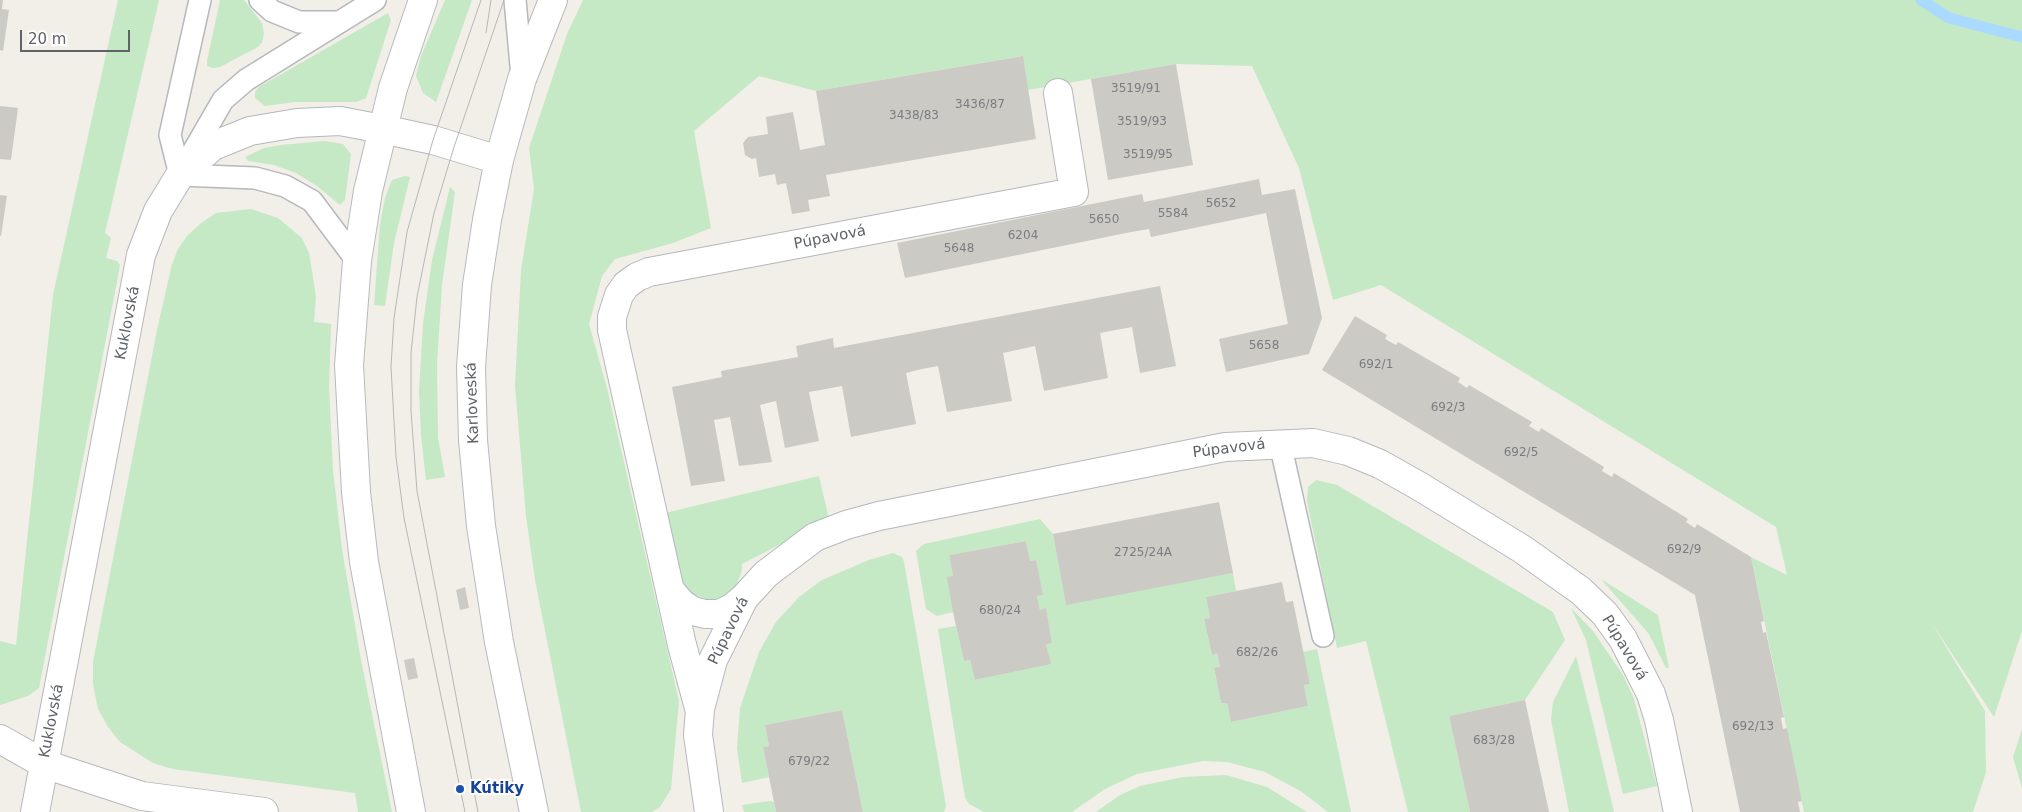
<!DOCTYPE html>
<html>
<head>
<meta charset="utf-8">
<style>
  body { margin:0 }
  #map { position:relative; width:2022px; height:812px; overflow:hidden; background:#f1efe8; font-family:"DejaVu Sans",sans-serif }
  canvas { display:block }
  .scale { position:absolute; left:20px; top:30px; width:110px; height:22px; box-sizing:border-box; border:2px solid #5f6368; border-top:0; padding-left:6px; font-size:15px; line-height:18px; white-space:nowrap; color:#5f6368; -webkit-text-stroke:4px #fff; paint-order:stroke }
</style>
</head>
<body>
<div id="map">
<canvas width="2022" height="812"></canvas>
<div class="scale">20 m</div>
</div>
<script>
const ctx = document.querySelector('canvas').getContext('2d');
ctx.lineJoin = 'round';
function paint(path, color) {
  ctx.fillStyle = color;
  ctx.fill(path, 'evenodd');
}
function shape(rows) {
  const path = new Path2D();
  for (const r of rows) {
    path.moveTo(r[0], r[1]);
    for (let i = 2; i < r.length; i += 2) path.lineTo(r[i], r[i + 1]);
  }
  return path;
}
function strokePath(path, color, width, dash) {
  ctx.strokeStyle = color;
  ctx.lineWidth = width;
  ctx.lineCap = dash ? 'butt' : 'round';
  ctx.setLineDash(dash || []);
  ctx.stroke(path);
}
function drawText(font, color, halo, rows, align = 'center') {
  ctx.font = font + ' "DejaVu Sans",sans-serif';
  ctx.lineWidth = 4;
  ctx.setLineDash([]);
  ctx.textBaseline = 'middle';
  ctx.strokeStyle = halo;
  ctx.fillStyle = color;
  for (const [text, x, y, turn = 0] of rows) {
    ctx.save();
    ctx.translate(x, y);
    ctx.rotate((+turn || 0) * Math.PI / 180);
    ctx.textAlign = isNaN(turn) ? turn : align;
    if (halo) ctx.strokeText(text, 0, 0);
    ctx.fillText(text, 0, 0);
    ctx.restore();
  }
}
const green = shape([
  [118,0,159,0,105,233,111,238,106,258,117,261,120,265,119,271,39,688,28,696,0,705,0,641,16,645,53,295],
  [220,0,244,0,262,23,264,33,262,42,258,47,220,67,213,68,207,66,207,61],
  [445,0,472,0,436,102,423,93,416,76,421,56],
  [583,0,2022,0,2022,631,1994,717,1931,622,1985,711,1986,772,1973,812,1804,812,1751,557,1787,575,1776,527,1381,285,1333,300,1299,168,1252,66,1176,64,1028,90,1022,56,816,91,759,76,694,131,711,228,673,243,615,259,602,276,589,324,607,388,679,701,671,789,660,807,652,812,581,812,535,580,526,516,515,386,521,270,534,189,529,148,567,34],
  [388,13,391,20,366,98,356,102,295,102,265,106,255,98,255,92,259,87],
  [325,141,343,144,351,154,345,200,340,205,317,186,296,173,274,165,248,161,245,157,264,148,281,145],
  [405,176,410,177,394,243,385,306,374,305,380,224,385,198,392,180],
  [450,187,455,192,442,285,437,364,438,438,445,477,426,480,421,435,419,391,423,324,432,260],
  [251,209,278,218,302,238,309,253,312,271,316,297,314,322,331,324,329,387,333,470,342,549,361,660,392,812,358,812,355,793,173,769,153,763,120,742,108,727,98,709,93,684,93,662,157,330,172,264,178,249,187,236,201,223,216,213],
  [819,476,829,519,742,564,742,570,736,587,715,602,692,594,683,582,665,513],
  [1316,480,1337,485,1553,612,1565,640,1525,700,1449,716,1470,812,1408,812,1366,641,1337,648,1307,501,1308,487],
  [1040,519,1053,534,1066,604,1233,573,1236,591,1206,597,1210,618,1204,620,1212,654,1217,653,1220,667,1214,669,1221,703,1227,703,1231,722,1308,706,1304,685,1310,684,1303,652,1317,649,1351,812,1328,812,1302,792,1265,772,1227,762,1203,761,1137,774,1105,789,1072,812,984,812,969,804,965,798,938,629,956,626,964,661,970,660,975,680,1050,664,1046,645,1052,643,1046,609,1040,610,1037,596,1035,560,1030,561,1026,541,949,555,953,576,953,612,937,616,926,609,916,551,924,544],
  [893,553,902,557,904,562,946,806,944,812,863,812,842,710,765,725,769,746,763,747,769,777,742,783,737,748,740,708,759,652,776,622,799,597,822,580,869,560],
  [1601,579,1658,615,1669,668,1666,668,1649,634],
  [1571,608,1593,631,1623,675,1634,699,1657,786,1623,794,1586,640],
  [1576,656,1593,723,1614,812,1569,812,1551,720,1553,702],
  [2022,729,2022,788,2013,757],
  [1226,775,1267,787,1307,812,1096,812,1120,795,1140,786,1183,777],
  [770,801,774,802,776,812,744,812,742,805]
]);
const stream = shape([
  [1921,0,1949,18,2022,37]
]);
const building = shape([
  [0,0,3,0,2,9,9,10,3,51,0,50],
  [1023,56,1036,139,826,175,830,196,808,200,810,211,792,214,786,183,777,185,775,174,759,177,756,158,752,159,745,155,743,143,748,137,768,134,766,117,793,112,800,150,825,145,816,91],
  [1176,64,1193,165,1108,180,1091,79],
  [0,106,18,108,11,160,0,159],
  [1259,179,1262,195,1295,189,1322,318,1309,354,1226,372,1219,339,1288,324,1266,213,1151,237,1149,229,1131,232,905,278,897,243,1142,194,1144,202],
  [0,195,7,196,1,236,0,236],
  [1160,286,1176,366,1140,373,1132,327,1100,333,1108,378,1044,391,1035,346,1003,353,1012,401,947,412,938,366,922,369,906,373,916,424,851,437,842,386,809,392,819,441,785,448,776,401,760,405,772,462,739,466,730,417,714,420,725,481,691,486,672,387,722,377,721,371,798,357,796,346,833,338,834,348],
  [1355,316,1387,335,1385,339,1396,345,1398,342,1460,378,1458,382,1467,388,1469,385,1532,422,1529,426,1539,432,1541,428,1604,467,1602,471,1612,477,1614,473,1688,519,1686,522,1695,528,1697,524,1751,557,1764,621,1761,622,1763,633,1766,632,1784,717,1781,718,1783,729,1787,728,1802,801,1798,802,1800,812,1740,812,1695,595,1322,370],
  [1219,502,1233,573,1066,605,1053,534],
  [1026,541,1030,561,1036,560,1043,595,1037,596,1040,610,1046,608,1052,643,1046,645,1051,664,975,680,970,660,964,661,954,617,947,577,953,576,949,555],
  [1282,582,1286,602,1293,601,1310,684,1304,685,1308,706,1231,722,1227,703,1221,703,1214,668,1220,667,1217,653,1212,655,1204,619,1210,618,1206,597],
  [465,587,469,608,460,610,456,590],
  [414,658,418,678,408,680,404,660],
  [1525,700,1549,812,1470,812,1449,716],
  [842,710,863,812,776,812,763,747,769,746,765,725]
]);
const service = shape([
  [260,0,272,11,299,22,339,22],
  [515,0,522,77],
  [186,164,223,100,246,80,375,0],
  [180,175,255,178,285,186,312,201,357,261],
  [180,175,170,135,200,0],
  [1280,443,1323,636]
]);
const minor = shape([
  [670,590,682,604,693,611,705,614,719,614,732,608,744,598],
  [699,708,682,645,612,330,612,317,619,295,626,285,637,277,649,272,1074,192,1058,93],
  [0,739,44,764,142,796,264,812],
  [35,812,141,255,158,211,180,175,213,146,250,131,297,123,340,121,382,129,433,140,499,160],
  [709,812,698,735,700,709,713,660,744,598,766,574,815,537,846,525,879,516,1225,447,1313,443,1348,451,1380,464,1419,486,1522,549,1581,591,1605,614,1623,639,1651,694,1659,720,1678,812]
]);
const secondary = shape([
  [411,812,364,562,356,492,349,365,357,261,368,191,393,88,423,0],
  [534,812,499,642,481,526,473,440,471,367,477,285,487,220,499,160,522,79,553,0]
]);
const tram = shape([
  [486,33,491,0],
  [465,812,404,518,396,457,391,367,394,318,407,232,433,140,481,0],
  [478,812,417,491,411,411,411,353,417,297,434,213,454,147,504,0]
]);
const markers = [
  [460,789,5,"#1a4fb4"]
];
const numberNames = [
  ["3519/91",1136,89],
  ["3436/87",980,105],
  ["3438/83",914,116],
  ["3519/93",1142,122],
  ["3519/95",1148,155],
  ["5652",1221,204],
  ["5584",1173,214],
  ["5650",1104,220],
  ["6204",1023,236],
  ["5648",959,249],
  ["5658",1264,346],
  ["692/1",1376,365],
  ["692/3",1448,408],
  ["692/5",1521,453],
  ["692/9",1684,550],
  ["2725/24A",1143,553],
  ["680/24",1000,611],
  ["682/26",1257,653],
  ["692/13",1753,727],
  ["683/28",1494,741],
  ["679/22",809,762]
];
const streetNames = [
  ["Púpavová",830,238,-11],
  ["Kuklovská",128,323,-79],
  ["Karloveská",473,403,-92],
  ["Púpavová",1229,449,-7],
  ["Púpavová",729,631,-64],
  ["Púpavová",1624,648,59],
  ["Kuklovská",52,721,-79]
];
const transitNames = [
  ["Kútiky",470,789]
];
paint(green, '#c5e8c5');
strokePath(stream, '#aadaff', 11);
paint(building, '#cccac5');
strokePath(service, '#b5b8bc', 24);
strokePath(minor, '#b5b8bc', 30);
strokePath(secondary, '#b6babf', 30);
strokePath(service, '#fff', 21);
strokePath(minor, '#fff', 28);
strokePath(secondary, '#fff', 28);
strokePath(tram, '#b6b7b8', 1);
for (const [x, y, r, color] of markers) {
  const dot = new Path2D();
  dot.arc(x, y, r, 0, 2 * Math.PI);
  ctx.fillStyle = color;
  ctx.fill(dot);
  strokePath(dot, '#fff', 2);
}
drawText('12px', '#7a7d7f', null, numberNames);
drawText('15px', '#5f6368', '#fff', streetNames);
drawText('bold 15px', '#164399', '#fff', transitNames, 'left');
</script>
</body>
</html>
